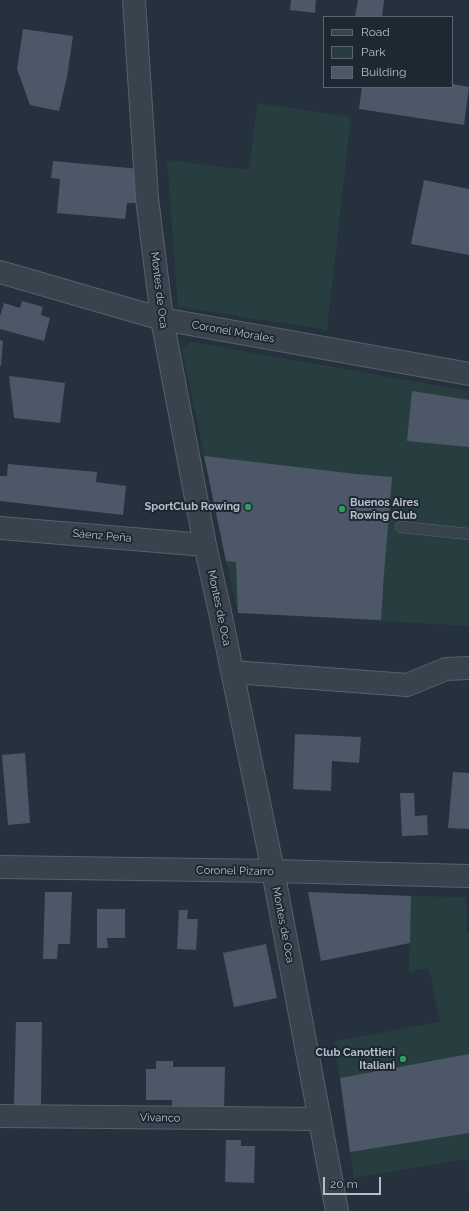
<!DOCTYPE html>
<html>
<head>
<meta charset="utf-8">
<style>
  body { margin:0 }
  #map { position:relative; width:469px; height:1211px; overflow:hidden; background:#26313e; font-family:Raleway,sans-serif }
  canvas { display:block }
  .legend { position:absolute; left:323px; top:16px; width:130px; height:72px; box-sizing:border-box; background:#1e2833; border:1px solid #5b646f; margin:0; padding:5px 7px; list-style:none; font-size:12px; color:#b6bec9 }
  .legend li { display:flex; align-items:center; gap:8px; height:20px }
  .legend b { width:20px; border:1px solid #5b646f }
  .scale { position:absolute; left:323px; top:1177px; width:58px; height:18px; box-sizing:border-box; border:2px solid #b6bec9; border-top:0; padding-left:5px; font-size:12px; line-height:14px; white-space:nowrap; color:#b6bec9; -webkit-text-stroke:3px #1e2833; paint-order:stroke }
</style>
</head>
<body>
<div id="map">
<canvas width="469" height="1211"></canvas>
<ul class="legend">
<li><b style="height:5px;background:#39434e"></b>Road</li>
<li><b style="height:11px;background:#273d3f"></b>Park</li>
<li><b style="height:11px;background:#4c5867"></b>Building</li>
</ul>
<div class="scale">20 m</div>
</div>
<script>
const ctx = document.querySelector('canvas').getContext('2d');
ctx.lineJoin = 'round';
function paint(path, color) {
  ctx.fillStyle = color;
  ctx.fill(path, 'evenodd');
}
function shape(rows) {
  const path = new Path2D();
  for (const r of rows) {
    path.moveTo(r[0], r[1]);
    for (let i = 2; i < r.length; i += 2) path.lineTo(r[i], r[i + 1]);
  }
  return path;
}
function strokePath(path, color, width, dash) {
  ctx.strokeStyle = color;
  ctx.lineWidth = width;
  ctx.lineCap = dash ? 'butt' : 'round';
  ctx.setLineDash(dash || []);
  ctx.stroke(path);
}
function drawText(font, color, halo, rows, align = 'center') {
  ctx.font = font + ' Raleway,sans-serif';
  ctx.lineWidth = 4;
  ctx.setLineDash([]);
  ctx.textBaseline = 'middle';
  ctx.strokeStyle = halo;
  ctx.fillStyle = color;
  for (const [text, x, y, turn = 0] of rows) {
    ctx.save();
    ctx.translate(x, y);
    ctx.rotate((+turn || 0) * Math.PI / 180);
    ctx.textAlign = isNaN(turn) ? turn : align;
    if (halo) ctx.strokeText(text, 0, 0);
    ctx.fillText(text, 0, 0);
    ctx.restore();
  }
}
const green = shape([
  [257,103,351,117,327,330,178,307,167,160,249,170],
  [192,342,469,391,469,626,238,613,226,561,182,349],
  [411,896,466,897,467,933,469,933,469,1202,468,1159,354,1178,334,1041,440,1022,429,968,409,972]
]);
const building = shape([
  [291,0,316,0,315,13,290,10],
  [358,0,384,0,382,17,355,17],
  [23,29,73,36,67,77,59,111,30,105,17,69],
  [452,84,469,87,464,125,359,109,362,87,452,87],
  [53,161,140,169,137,203,127,203,125,219,57,213,60,179,51,178],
  [424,180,469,189,469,255,411,244],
  [22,301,43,307,41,315,50,318,44,341,0,329,0,316,4,303,20,308],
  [0,340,3,341,1,366,0,366],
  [9,376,65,383,60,423,14,418],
  [412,391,469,400,469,447,407,441],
  [204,456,356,474,392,477,384,574,381,620,238,613,236,562,226,561],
  [8,464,97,472,96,482,126,486,123,515,0,501,0,476,7,476],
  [295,734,361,737,359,763,332,761,331,791,293,789],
  [25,753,30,823,8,825,2,755],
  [453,772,469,773,469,829,448,828],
  [400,793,414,793,415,816,427,815,428,835,402,836],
  [45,892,72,892,70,944,58,944,57,959,43,959],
  [308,892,411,896,410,943,321,961],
  [97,909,125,909,125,938,107,938,108,948,97,948],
  [179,910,188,910,187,919,198,919,196,950,177,949],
  [266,944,277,998,234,1007,223,953],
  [16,1022,42,1022,41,1106,14,1105],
  [469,1054,469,1133,350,1152,340,1078],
  [156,1061,173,1061,173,1067,225,1067,224,1109,172,1108,172,1100,146,1100,146,1069,156,1069],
  [226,1140,241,1140,241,1146,255,1146,254,1183,225,1182]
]);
const service = shape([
  [401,527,469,534]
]);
const minor = shape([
  [134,0,147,198,162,319,205,545,220,612,273,871,337,1211],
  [0,272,162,319,469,374],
  [0,528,205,545],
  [233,672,407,685,446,669,469,668],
  [0,867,273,871,469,876],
  [0,1116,320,1119]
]);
const markers = [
  [248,507,4,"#2e9e5b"],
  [342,509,4,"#2e9e5b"],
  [403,1059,4,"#2e9e5b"]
];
const streetNames = [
  ["Montes de Oca",159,290,83],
  ["Coronel Morales",233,332,10],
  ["Sáenz Peña",102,536,5],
  ["Montes de Oca",219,608,78],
  ["Coronel Pizarro",235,871,1],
  ["Montes de Oca",283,925,79],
  ["Vivanco",160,1118,1]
];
const poiNames = [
  ["Buenos Aires",350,503,"left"],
  ["Rowing Club",350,516,"left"],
  ["SportClub Rowing",240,507],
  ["Club Canottieri",395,1053],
  ["Italiani",395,1066]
];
paint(green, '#273d3f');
paint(building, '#4c5867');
strokePath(service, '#57616c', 12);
strokePath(minor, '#57616c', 24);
strokePath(service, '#39434e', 11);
strokePath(minor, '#39434e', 22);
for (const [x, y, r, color] of markers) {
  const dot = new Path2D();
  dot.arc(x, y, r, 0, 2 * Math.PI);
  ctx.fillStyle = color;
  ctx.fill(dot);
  strokePath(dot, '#1e2833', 1.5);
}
drawText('11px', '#b6bec9', '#1e2833', streetNames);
drawText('bold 11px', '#b6bec9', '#1e2833', poiNames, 'right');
</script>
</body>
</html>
